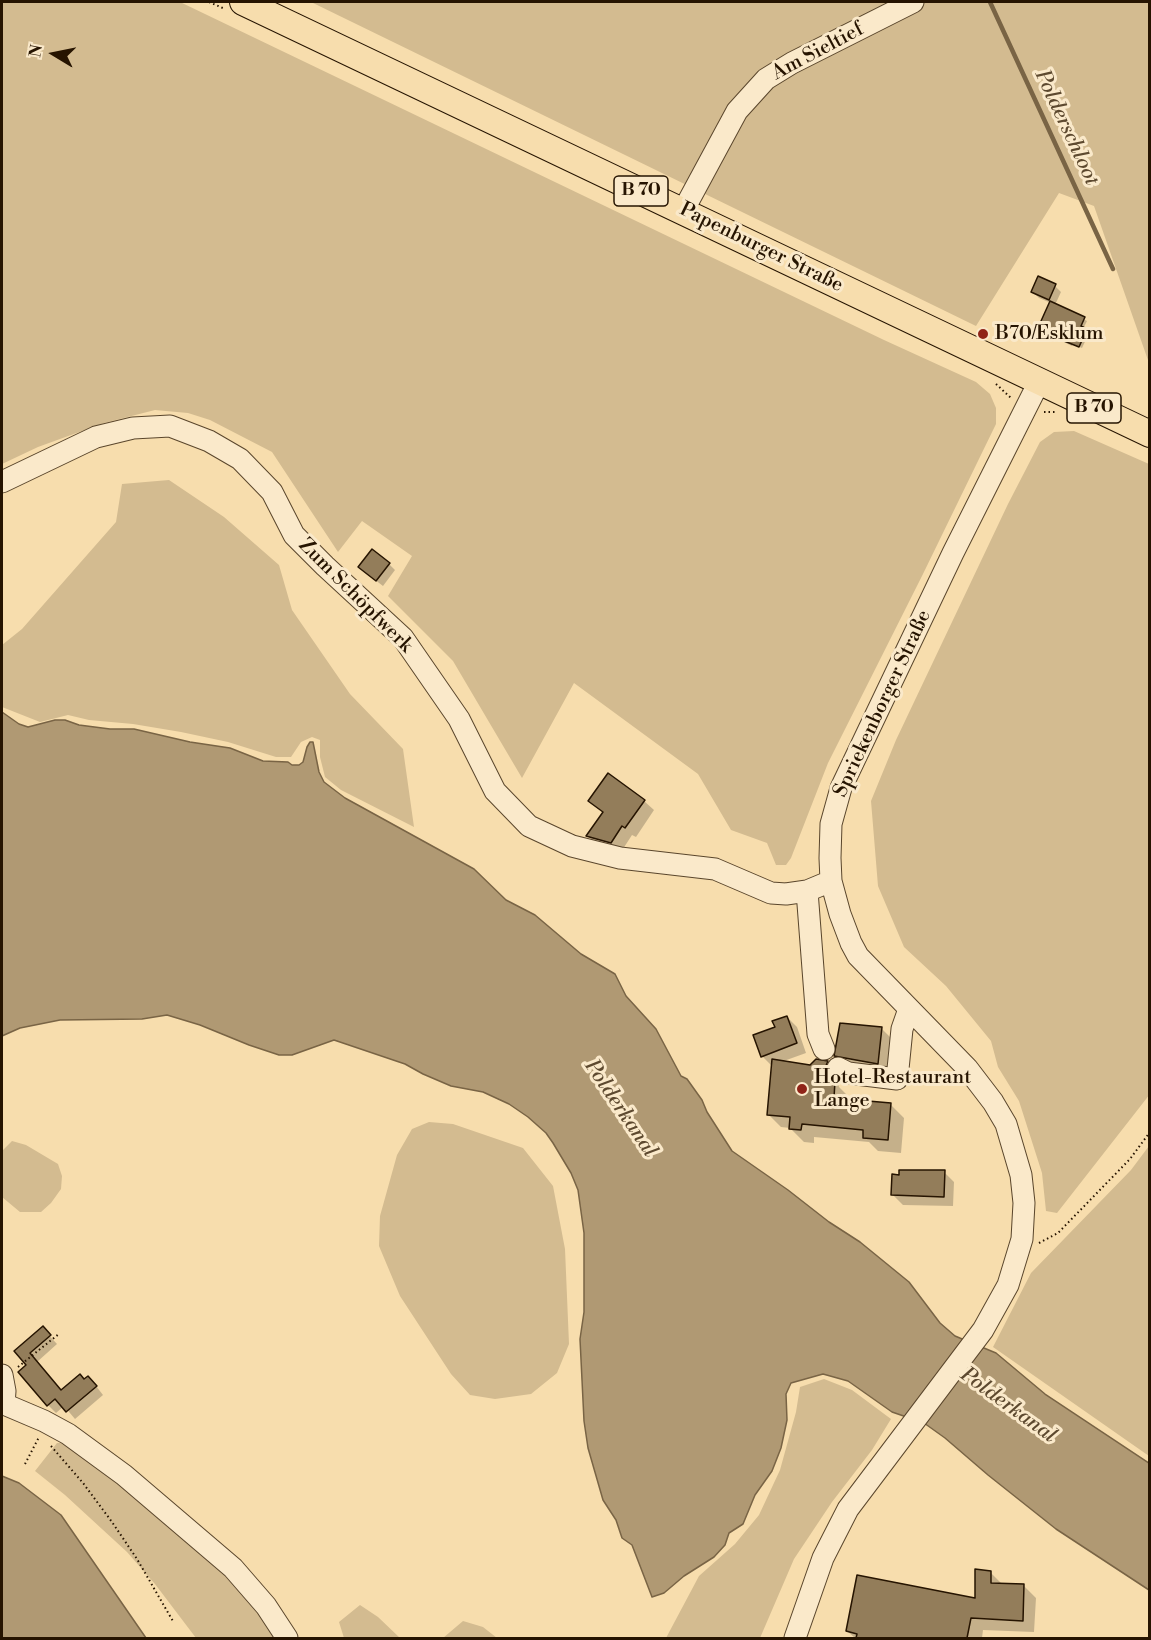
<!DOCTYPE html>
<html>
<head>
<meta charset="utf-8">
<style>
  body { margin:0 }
  #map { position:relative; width:1151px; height:1640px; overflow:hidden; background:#f7ddad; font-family:"Libre Bodoni",serif }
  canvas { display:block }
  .frame { position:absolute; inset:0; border:3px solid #261401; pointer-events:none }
  .north { position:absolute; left:24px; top:24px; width:60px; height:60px; -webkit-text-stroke:4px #fae9ca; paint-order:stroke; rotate:280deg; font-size:16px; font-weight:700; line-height:24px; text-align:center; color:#261401 }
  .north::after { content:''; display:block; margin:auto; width:21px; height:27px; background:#261401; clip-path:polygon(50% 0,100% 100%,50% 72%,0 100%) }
</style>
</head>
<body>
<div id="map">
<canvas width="1151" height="1640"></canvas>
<div class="frame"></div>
<div class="north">N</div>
</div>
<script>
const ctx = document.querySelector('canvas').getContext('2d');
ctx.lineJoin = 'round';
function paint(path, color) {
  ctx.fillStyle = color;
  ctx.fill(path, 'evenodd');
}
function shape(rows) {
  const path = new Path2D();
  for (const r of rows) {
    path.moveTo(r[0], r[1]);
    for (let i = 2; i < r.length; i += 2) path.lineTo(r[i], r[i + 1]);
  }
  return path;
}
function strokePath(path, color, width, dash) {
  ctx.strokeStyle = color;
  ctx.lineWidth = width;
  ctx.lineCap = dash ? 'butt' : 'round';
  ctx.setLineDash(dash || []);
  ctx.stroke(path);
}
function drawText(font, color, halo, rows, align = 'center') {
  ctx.font = font + ' "Libre Bodoni",serif';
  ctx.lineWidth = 6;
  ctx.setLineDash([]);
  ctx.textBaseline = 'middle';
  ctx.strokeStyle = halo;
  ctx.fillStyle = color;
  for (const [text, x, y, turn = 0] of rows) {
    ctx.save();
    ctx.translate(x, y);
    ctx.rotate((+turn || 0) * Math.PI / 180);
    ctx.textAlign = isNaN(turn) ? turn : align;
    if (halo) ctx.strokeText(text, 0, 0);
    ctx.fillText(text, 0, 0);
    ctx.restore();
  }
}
const green = shape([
  [2,2,180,2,884,340,976,382,990,394,996,408,996,424,922,576,828,763,791,858,786,865,776,865,767,843,731,830,698,774,574,683,522,778,453,661,388,596,412,556,362,521,338,552,272,452,210,420,188,413,155,410,104,423,38,447,2,464],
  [311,2,1149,2,1149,363,1094,206,1059,193,976,326],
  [1074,431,1149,464,1150,1094,1057,1213,1046,1211,1042,1173,1019,1101,998,1067,991,1041,946,986,904,947,878,886,871,801,896,740,1008,504,1040,442,1054,432],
  [169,480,224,517,279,565,292,610,350,694,403,749,414,827,341,790,325,777,320,757,320,740,312,737,301,742,291,757,276,757,228,742,181,732,133,724,89,720,68,715,40,722,2,707,2,645,22,629,116,522,122,484],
  [429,1122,453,1124,523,1148,553,1186,565,1249,569,1344,557,1373,531,1394,495,1399,470,1395,451,1374,400,1296,379,1246,380,1216,397,1155,412,1129],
  [12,1141,26,1145,58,1164,62,1176,61,1189,51,1203,41,1212,20,1212,2,1197,2,1156,3,1150],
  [1149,1146,1149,1456,993,1347,1031,1273,1131,1170],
  [824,1379,852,1390,891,1419,872,1450,832,1502,794,1559,760,1638,666,1638,699,1576,735,1544,759,1515,780,1470,796,1412,800,1387],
  [57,1443,69,1443,215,1556,283,1638,196,1638,155,1584,127,1552,65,1495,35,1471],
  [360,1605,378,1617,400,1638,344,1638,339,1622],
  [463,1621,483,1627,497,1638,443,1638]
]);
const water = shape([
  [2,712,19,724,28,727,55,720,65,720,79,725,110,729,134,729,190,742,230,748,263,761,288,762,292,765,299,765,303,762,307,747,310,742,313,742,319,772,324,782,345,798,474,869,506,900,535,915,581,954,615,974,626,996,656,1029,681,1076,687,1079,702,1100,707,1112,732,1151,788,1190,829,1222,860,1242,909,1282,940,1323,955,1336,996,1353,1045,1394,1149,1463,1149,1590,1056,1529,988,1475,945,1438,924,1423,892,1412,848,1381,823,1374,791,1383,786,1394,787,1420,781,1448,772,1471,755,1495,743,1524,729,1533,725,1545,714,1557,684,1576,664,1593,652,1597,632,1545,622,1538,616,1520,603,1500,588,1448,584,1421,580,1339,584,1312,584,1233,578,1190,571,1173,553,1143,546,1133,528,1117,509,1104,483,1092,451,1086,423,1074,405,1064,334,1040,292,1055,279,1055,249,1045,200,1025,167,1015,142,1019,60,1020,20,1028,2,1036,2,712],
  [2,1476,19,1483,61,1515,146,1638,2,1638,2,1476]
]);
const shadow = shape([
  [1055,286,1061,292,1055,305,1087,321,1083,329,1089,333,1082,348,1073,344,1072,346,1039,330,1051,303,1039,298,1033,292],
  [389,564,395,570,383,586,366,573],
  [590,801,644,801,654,810,636,837,632,835,621,852,597,846,588,836,603,813],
  [787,1017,797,1027,806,1053,781,1062,810,1066,827,1062,840,1076,838,1082,839,1087,848,1096,848,1101,891,1105,904,1118,901,1153,878,1151,869,1142,814,1137,814,1143,804,1142,790,1128,781,1127,768,1114,773,1067,762,1056,776,1028],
  [881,1028,894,1041,891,1076,849,1069,836,1056],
  [944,1172,954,1182,953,1206,903,1205,893,1195],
  [43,1329,57,1344,37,1362,62,1392,84,1381,96,1386,103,1395,75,1419,64,1406,56,1413,48,1405,28,1366,16,1352],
  [990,1572,1003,1585,1024,1586,1036,1598,1034,1632,983,1630,982,1638,855,1638,847,1631,977,1600]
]);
const stream = shape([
  [990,2,1113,269]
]);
const building = shape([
  [1038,276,1056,284,1049,300,1031,292,1038,276],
  [1050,301,1085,317,1081,326,1087,329,1079,347,1037,330,1050,301],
  [372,549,390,563,376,581,358,567,372,549],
  [608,773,645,800,625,828,622,826,611,843,586,836,603,812,588,801,608,773],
  [787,1016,797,1043,761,1057,753,1035,775,1027,772,1021,787,1016],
  [840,1023,882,1027,878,1064,834,1056,840,1023],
  [772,1059,810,1065,816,1059,828,1061,825,1068,827,1074,835,1081,834,1098,891,1103,888,1140,863,1138,863,1130,802,1124,801,1130,789,1129,790,1117,767,1115,772,1059],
  [899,1170,945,1170,944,1197,891,1195,892,1174,899,1175,899,1170],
  [43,1326,51,1335,30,1353,61,1390,80,1374,84,1379,88,1376,97,1386,66,1412,55,1399,47,1406,18,1372,26,1365,14,1351,43,1326],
  [975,1569,991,1571,991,1583,1024,1584,1023,1621,971,1618,967,1638,856,1638,857,1634,846,1631,857,1575,975,1598,975,1569]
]);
const path = shape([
  [209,2,225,9],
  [996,384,1011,398],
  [1044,412,1056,412],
  [1039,1243,1058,1233,1130,1159,1150,1132],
  [18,1367,60,1333],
  [51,1446,83,1483,112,1522,137,1559,174,1623],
  [25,1464,39,1437]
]);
const minor = shape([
  [683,211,737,111,766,79,792,63,913,2],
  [2,482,96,437,133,428,170,426,209,441,240,459,272,492,294,535,325,566,403,638,459,719,495,791,529,826,572,846,620,858,715,869,771,893,786,894,807,891,831,881],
  [807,891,818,1034,824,1049],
  [838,1068,848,1073,897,1079,902,1029,909,1009],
  [2,1375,5,1391,4,1404],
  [4,1404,44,1421,68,1434,124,1475,233,1568,266,1606,287,1638],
  [795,1638,823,1558,848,1509,983,1330,1008,1285,1022,1239,1024,1203,1021,1175,1006,1124,993,1102,967,1068,858,956,851,943,840,914,831,881,830,858,831,824,841,788,953,553,1039,382]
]);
const major = shape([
  [243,2,1150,434]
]);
const markers = [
  [983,334,6,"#8f2418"],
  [802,1089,6,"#8f2418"]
];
const shields = [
  [641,191,54],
  [1094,408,54]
];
const shieldNames = [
  ["B 70",641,191],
  ["B 70",1094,408]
];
const streetNames = [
  ["Am Sieltief",818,52,-28],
  ["Papenburger Straße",761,248,26],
  ["Zum Schöpfwerk",355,596,45],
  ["Spriekenborger Straße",883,704,-65]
];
const poiNames = [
  ["B70/Esklum",995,334],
  ["Hotel-Restaurant",814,1078],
  ["Lange",814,1101]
];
const waterNames = [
  ["Polderschloot",1066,128,65],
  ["Polderkanal",620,1109,56],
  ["Polderkanal",1008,1406,36]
];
paint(green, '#d3bb90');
paint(water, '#b09973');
strokePath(water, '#796445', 1.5);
paint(shadow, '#0003');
strokePath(stream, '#796445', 4.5);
paint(building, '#937d5a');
strokePath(building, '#261401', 1.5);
strokePath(minor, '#5a462c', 23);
strokePath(major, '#261401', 28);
strokePath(path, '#261401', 2, [1.5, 3]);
strokePath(minor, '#fae9ca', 21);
strokePath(major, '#f7ddad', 26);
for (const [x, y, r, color] of markers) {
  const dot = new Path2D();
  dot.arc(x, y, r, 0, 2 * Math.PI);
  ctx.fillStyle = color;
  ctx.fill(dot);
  strokePath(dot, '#fae9ca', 2);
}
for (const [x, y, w] of shields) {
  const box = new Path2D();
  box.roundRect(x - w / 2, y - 15, w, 30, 4.5);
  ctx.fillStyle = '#fae9ca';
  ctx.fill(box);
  strokePath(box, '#261401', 1.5);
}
drawText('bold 18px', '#261401', null, shieldNames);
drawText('20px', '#261401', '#fae9ca', streetNames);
drawText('20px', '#261401', '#fae9ca', poiNames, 'left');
drawText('italic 21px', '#5d492f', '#fae9ca', waterNames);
</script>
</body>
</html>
